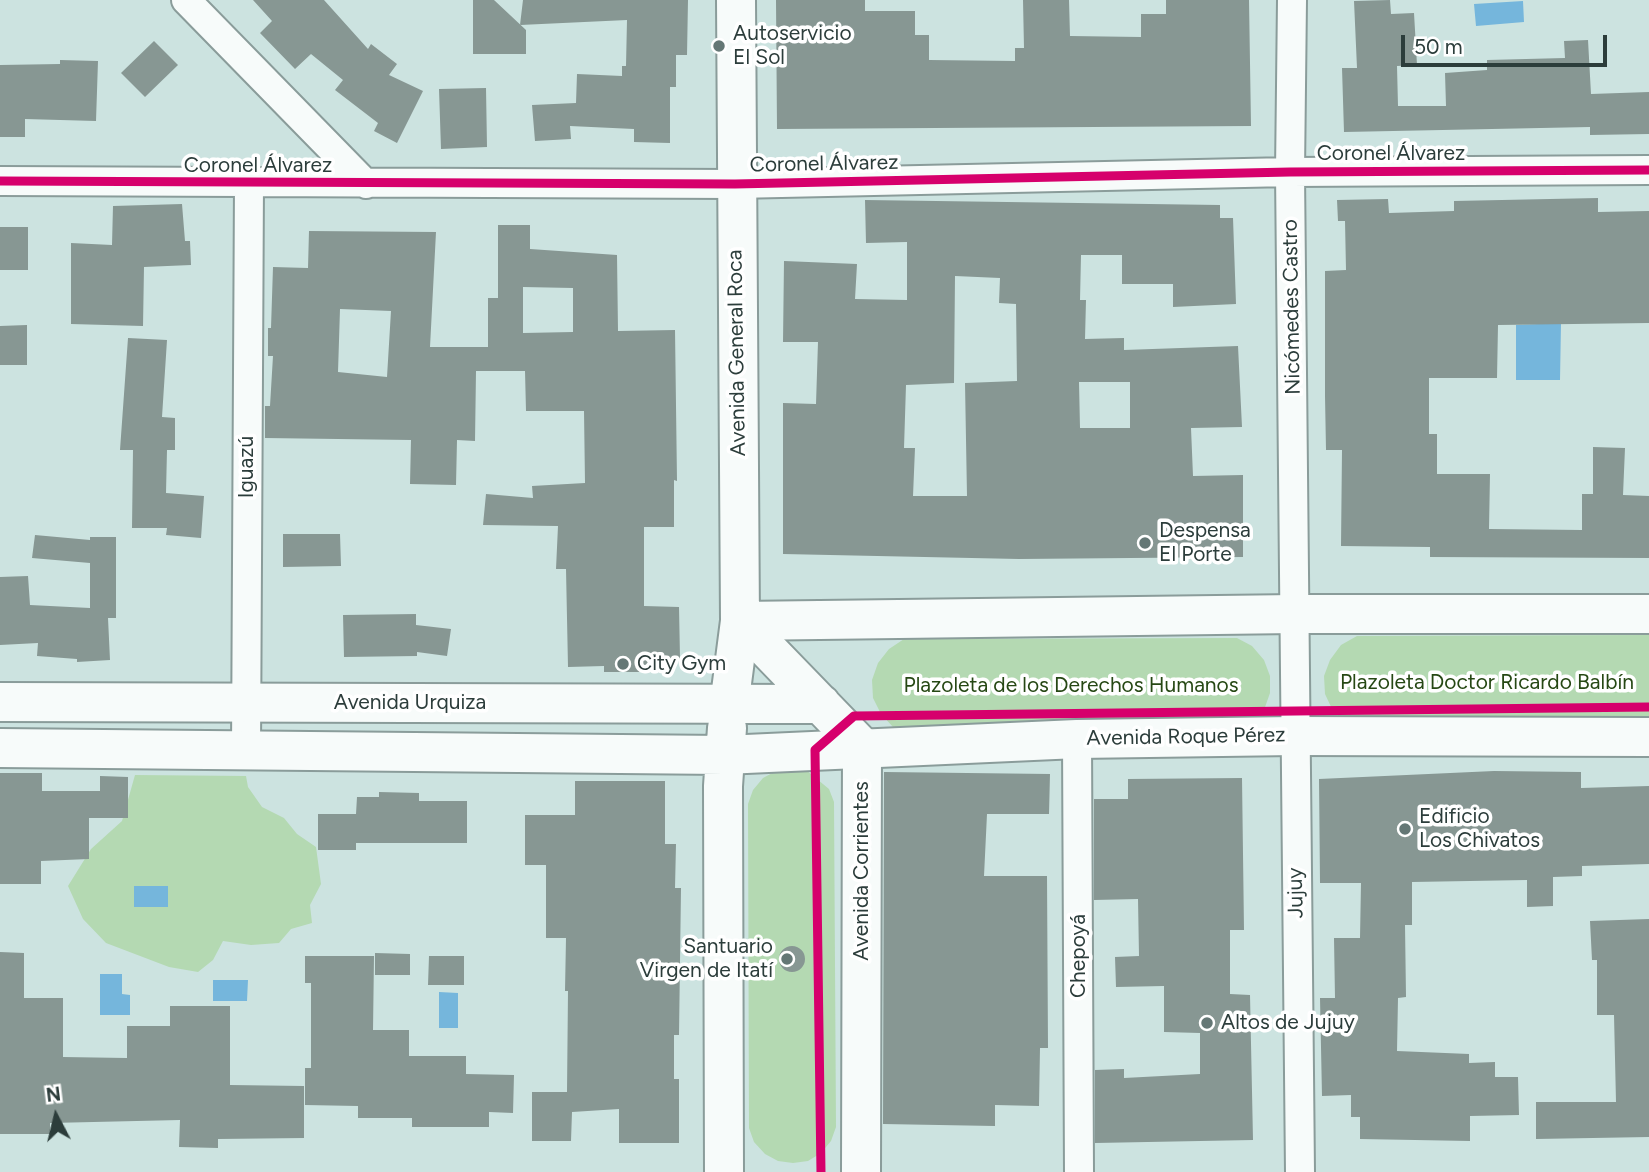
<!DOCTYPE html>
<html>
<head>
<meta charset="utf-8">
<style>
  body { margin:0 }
  #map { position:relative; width:1649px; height:1172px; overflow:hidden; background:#cce3e0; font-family:Figtree,sans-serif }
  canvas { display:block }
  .north { position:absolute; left:21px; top:1081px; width:70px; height:70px; -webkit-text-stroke:5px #fff; paint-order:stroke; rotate:353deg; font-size:19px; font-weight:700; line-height:28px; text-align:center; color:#2c3d3b }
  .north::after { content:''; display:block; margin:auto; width:24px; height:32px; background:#2c3d3b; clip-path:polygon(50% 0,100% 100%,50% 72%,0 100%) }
  .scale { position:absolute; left:1401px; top:35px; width:206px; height:32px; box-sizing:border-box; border:4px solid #2c3d3b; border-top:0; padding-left:9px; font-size:21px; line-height:24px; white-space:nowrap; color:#2c3d3b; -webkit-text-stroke:5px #fff; paint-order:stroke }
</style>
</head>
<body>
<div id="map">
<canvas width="1649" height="1172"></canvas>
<div class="north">N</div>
<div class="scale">50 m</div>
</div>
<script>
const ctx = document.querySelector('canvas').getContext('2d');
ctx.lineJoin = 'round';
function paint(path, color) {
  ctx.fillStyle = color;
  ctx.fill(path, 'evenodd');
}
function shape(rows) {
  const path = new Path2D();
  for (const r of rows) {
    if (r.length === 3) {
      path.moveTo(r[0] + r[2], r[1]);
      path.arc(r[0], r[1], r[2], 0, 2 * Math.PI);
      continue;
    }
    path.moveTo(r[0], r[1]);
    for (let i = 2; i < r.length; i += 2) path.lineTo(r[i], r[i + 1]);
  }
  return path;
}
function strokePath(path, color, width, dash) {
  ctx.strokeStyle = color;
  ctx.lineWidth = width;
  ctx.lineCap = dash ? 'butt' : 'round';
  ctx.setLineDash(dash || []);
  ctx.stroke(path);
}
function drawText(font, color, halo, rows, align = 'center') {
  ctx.font = font + ' Figtree,sans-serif';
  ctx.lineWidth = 7;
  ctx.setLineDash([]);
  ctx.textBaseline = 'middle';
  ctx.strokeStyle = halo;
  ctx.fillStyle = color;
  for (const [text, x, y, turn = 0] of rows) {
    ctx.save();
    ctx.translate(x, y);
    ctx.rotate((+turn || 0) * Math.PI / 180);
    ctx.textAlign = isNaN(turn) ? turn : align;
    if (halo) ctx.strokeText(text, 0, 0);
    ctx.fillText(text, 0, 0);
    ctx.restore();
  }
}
const green = shape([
  [1649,635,1649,730,1346,723,1333,711,1325,694,1324,676,1330,660,1341,645,1357,636],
  [1237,638,1252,646,1264,660,1270,676,1270,693,1264,710,1253,723,910,734,893,727,881,714,873,698,872,680,878,663,889,649,904,639],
  [806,770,829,789,834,802,836,1127,831,1141,821,1153,808,1161,793,1163,778,1161,765,1154,754,1142,749,1128,748,804,753,790,763,778,776,771],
  [135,775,246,776,248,787,262,807,284,818,297,834,316,847,321,884,310,905,312,923,291,929,279,943,251,945,223,941,213,960,198,972,169,967,106,943,83,919,68,886,91,849,122,821]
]);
const water = shape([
  [1523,1,1524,22,1476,26,1474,4],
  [1561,323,1560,380,1516,380,1516,325],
  [134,886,168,886,168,907,134,907],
  [100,974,122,974,122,994,130,995,130,1015,100,1015],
  [213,980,248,980,247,1001,213,1001],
  [439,992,458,993,458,1028,439,1028]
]);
const building = shape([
  [253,0,324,0,368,49,371,44,397,64,389,75,423,91,397,143,374,131,378,123,335,90,343,80,311,54,295,69,260,33,272,21],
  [473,0,494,0,526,30,526,54,473,54],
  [523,0,688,0,687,55,676,55,676,87,670,87,670,143,634,142,634,129,570,126,571,139,535,141,532,105,576,103,577,74,622,76,622,66,626,66,627,20,520,25],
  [776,0,865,0,865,11,915,11,915,35,929,35,929,60,1015,61,1015,48,1024,48,1023,0,1069,0,1070,36,1141,37,1141,14,1166,14,1166,0,1249,0,1251,126,777,129],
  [1390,0,1391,14,1414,13,1417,65,1397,66,1398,106,1446,106,1445,73,1487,70,1487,60,1565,58,1564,41,1588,40,1591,94,1649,92,1649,134,1590,135,1590,127,1344,132,1342,68,1357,68,1354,1],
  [154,41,178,65,145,97,121,73],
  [60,60,98,61,96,121,25,119,25,137,0,137,0,65,60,64],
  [486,88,487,147,441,149,439,89],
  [1598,198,1598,212,1649,211,1649,323,1498,325,1497,378,1429,378,1429,434,1437,434,1437,474,1490,474,1489,529,1582,530,1582,494,1593,494,1593,447,1625,448,1623,495,1649,496,1649,558,1430,557,1430,547,1341,546,1342,450,1326,450,1325,396,1325,271,1346,270,1345,221,1338,221,1337,200,1388,199,1389,213,1454,211,1454,201],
  [865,200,1220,205,1220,218,1233,218,1236,304,1173,307,1173,284,1122,284,1122,255,1081,255,1080,300,1086,300,1085,339,1124,338,1124,350,1238,346,1242,427,1191,428,1193,476,1243,475,1243,557,1019,559,783,554,783,403,816,404,818,342,783,342,784,261,857,264,855,299,907,300,907,242,866,243],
  [955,276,1000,278,999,303,1016,304,1017,381,965,383,967,496,913,496,915,448,904,448,906,385,954,383],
  [1079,382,1130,382,1130,428,1080,428],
  [182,204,185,241,190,241,191,265,144,267,143,326,71,324,71,243,112,245,113,206],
  [498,225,530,225,530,249,617,255,618,331,675,330,677,481,674,480,674,527,644,527,644,606,679,607,680,658,664,672,604,672,604,666,568,667,566,569,556,569,558,526,483,525,486,494,533,498,532,486,585,483,584,411,526,411,525,371,476,371,475,441,457,440,456,485,410,484,411,440,265,438,265,406,270,406,273,356,268,356,268,328,271,328,273,267,308,268,309,231,436,232,430,347,488,347,488,298,498,298],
  [523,287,573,288,573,332,523,333],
  [340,309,391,311,387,377,338,372],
  [0,227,28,227,28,270,0,270],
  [27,325,27,365,0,365,0,326],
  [128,338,167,340,162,417,175,418,175,450,167,450,166,493,204,496,201,538,166,535,167,528,132,528,133,450,120,450],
  [283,534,340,534,341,566,283,567],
  [35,535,90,540,90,537,116,537,116,618,108,618,110,660,77,662,77,659,37,656,38,643,0,645,0,577,28,576,30,605,90,608,90,563,32,558],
  [416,614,416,625,451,629,447,656,417,652,417,656,344,657,343,615],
  [1494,771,1581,772,1581,788,1649,786,1649,864,1582,866,1582,876,1553,877,1553,906,1527,907,1527,880,1412,882,1412,925,1405,925,1406,997,1398,998,1397,1051,1469,1054,1469,1063,1495,1062,1495,1077,1518,1077,1519,1115,1470,1116,1470,1141,1360,1139,1360,1117,1351,1117,1351,1095,1322,1096,1320,998,1335,998,1334,938,1360,938,1361,883,1320,883,1319,779],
  [884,772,1050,774,1049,814,987,814,984,876,1047,876,1048,1048,1040,1048,1039,1106,995,1105,995,1126,883,1124],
  [0,773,42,773,42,791,100,791,100,776,128,777,128,818,89,818,89,859,41,861,41,884,0,884],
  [1242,778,1244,930,1230,930,1230,994,1250,995,1253,1140,1095,1143,1095,1070,1124,1069,1124,1078,1200,1074,1200,1033,1164,1032,1164,986,1116,987,1115,957,1139,956,1138,899,1094,900,1094,799,1128,799,1128,779],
  [575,781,665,781,665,844,676,844,675,888,681,888,679,1035,674,1035,674,1079,679,1079,679,1143,619,1143,619,1109,572,1112,571,1141,532,1141,532,1092,567,1092,568,991,565,991,566,938,546,938,546,865,525,865,525,815,575,815],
  [379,792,419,793,419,801,467,801,467,843,356,843,356,850,318,850,318,814,356,814,357,797,379,797],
  [1649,919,1649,1137,1536,1139,1536,1102,1616,1102,1614,1015,1597,1015,1597,960,1592,960,1590,921],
  [792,959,13],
  [0,952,24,953,24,998,63,998,63,1057,127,1058,127,1026,170,1026,170,1006,230,1006,230,1085,304,1086,304,1138,218,1139,218,1148,179,1147,180,1120,50,1123,50,1134,0,1134],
  [375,953,410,954,410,975,375,975],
  [305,956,374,956,373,1030,409,1030,409,1056,466,1056,466,1074,514,1075,513,1113,489,1112,489,1127,412,1127,412,1118,358,1118,358,1106,305,1105,305,1068,311,1068,311,983,305,983],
  [429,956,464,956,464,985,428,985]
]);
const street = shape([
  [186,0,366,184],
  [1292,0,1290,172,1300,1172],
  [0,181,735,184,1290,172,1649,170],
  [1077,739,1079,1172],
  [246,750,249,183]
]);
const secondary = shape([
  [740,621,1296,614,1649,614],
  [729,706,740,621,736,0],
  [724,755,1077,739,1294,736,1649,737]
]);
const primary = shape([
  [740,621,862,747,861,1172],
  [0,702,821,704],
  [0,748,724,755],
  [724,1172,723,786,727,728]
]);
const cycleway = shape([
  [0,181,735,184,1290,172,1649,170],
  [821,1172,815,750,854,716,1649,707]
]);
const markers = [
  [719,46,7,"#647775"],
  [1145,543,7,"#647775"],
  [623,664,7,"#647775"],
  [1405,829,7,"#647775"],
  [787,959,7,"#647775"],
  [1207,1023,7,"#647775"]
];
const poiNames = [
  ["Autoservicio",733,34],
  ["El Sol",733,58],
  ["Despensa",1159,531],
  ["El Porte",1159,555],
  ["City Gym",637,664],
  ["Edificio",1419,817],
  ["Los Chivatos",1419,841],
  ["Santuario",773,947,"right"],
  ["Virgen de Itatí",773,971,"right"],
  ["Altos de Jujuy",1221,1023]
];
const streetNames = [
  ["Coronel Álvarez",1391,154],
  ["Coronel Álvarez",824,164,-1],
  ["Coronel Álvarez",258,166],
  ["Nicómedes Castro",1292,307,-91],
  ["Avenida General Roca",737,353,-91],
  ["Iguazú",247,467,-90],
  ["Avenida Urquiza",410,703],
  ["Avenida Roque Pérez",1186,737,-1],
  ["Avenida Corrientes",862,871,-90],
  ["Jujuy",1296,893,-91],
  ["Chepoyá",1079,956,-90]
];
const parkNames = [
  ["Plazoleta Doctor Ricardo Balbín",1487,683],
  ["Plazoleta de los Derechos Humanos",1071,686]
];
paint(green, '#b4d9b2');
paint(water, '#75b6dc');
paint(building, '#879793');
strokePath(street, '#8a9c9a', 32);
strokePath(secondary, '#8a9c9a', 42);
strokePath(primary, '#8a9c9a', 42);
strokePath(street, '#f7fbfa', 28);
strokePath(secondary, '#f7fbfa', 38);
strokePath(primary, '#f7fbfa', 38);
strokePath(cycleway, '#d6006c', 9);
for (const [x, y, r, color] of markers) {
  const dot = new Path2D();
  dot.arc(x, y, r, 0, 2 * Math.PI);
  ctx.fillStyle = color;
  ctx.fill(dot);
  strokePath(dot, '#fff', 2.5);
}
drawText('21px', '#2c3d3b', '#fff', poiNames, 'left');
drawText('21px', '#2c3d3b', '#fff', streetNames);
drawText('21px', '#264814', '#fff', parkNames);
</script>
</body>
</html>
